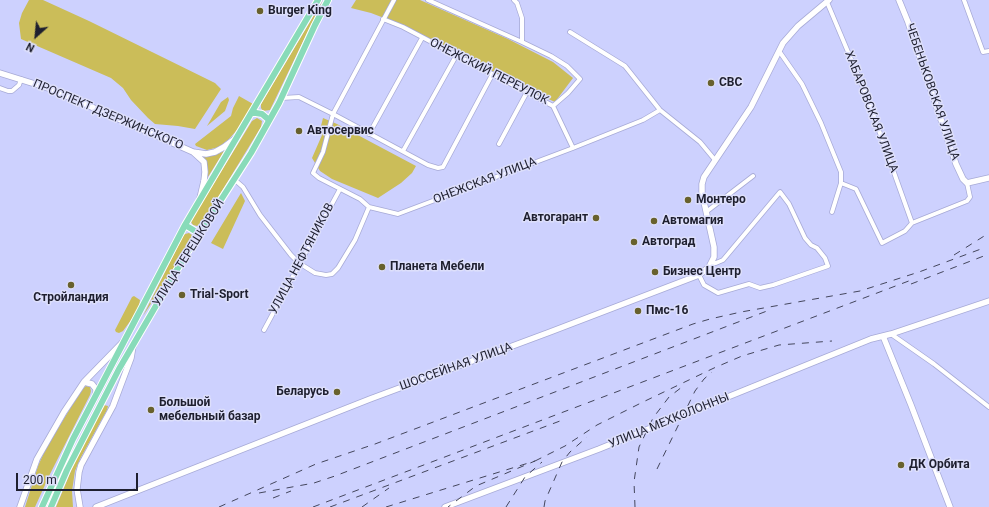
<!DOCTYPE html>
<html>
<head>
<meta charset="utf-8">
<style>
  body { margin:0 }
  #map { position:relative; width:989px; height:507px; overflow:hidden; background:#cdd1fe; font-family:Roboto,sans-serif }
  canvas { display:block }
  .north { position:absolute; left:16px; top:16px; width:40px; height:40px; -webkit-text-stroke:3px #dddffb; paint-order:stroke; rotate:207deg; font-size:11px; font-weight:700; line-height:16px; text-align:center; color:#1e1f2f }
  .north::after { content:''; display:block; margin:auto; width:14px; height:18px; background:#1e1f2f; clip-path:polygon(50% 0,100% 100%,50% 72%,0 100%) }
  .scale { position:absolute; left:16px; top:473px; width:122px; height:18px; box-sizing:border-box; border:2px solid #1e1f2f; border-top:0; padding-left:5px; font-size:12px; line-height:14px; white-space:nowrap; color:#1e1f2f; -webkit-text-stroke:3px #dddffb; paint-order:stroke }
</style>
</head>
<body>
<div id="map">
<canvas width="989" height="507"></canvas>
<div class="north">N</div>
<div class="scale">200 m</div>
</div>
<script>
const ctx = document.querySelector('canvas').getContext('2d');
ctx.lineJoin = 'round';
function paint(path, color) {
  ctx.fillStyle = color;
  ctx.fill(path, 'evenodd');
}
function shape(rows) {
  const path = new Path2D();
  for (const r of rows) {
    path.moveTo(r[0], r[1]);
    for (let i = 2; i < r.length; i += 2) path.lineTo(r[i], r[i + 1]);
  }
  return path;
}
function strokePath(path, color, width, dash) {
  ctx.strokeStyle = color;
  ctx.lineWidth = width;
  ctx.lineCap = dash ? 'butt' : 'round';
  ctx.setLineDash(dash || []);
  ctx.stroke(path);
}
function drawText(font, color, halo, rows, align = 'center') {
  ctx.font = font + ' Roboto,sans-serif';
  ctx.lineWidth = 3;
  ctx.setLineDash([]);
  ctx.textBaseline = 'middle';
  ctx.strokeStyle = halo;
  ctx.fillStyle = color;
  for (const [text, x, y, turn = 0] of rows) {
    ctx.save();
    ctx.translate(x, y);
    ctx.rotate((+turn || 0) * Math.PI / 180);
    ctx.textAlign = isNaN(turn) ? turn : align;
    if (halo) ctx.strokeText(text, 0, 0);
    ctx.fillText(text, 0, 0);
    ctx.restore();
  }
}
const green = shape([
  [29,0,43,0,89,21,215,83,221,89,195,129,178,126,155,124,148,118,131,100,123,88,111,78,21,39,19,23,22,13],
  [323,0,270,110,263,111,261,108,261,104],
  [356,0,420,0,508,39,553,62,573,78,555,102,526,89,397,23,371,13,351,8],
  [239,96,253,104,237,130,229,139,219,147,207,150,196,146,195,144,231,116,233,108],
  [228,97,229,100,225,111,207,126,221,102],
  [257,118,262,121,261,127,203,222,201,225,197,226,193,225,191,222,194,216,252,121],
  [323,118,337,124,416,166,412,173,401,183,378,198,332,179,320,171,312,158,322,135,321,126],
  [224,151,208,177,206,162,203,156,216,155],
  [241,193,245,201,223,249,211,243],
  [189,233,192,235,192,240,143,316,183,236,185,234],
  [134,296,140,300,139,307,134,316,123,331,119,333,116,332,115,330,132,297],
  [86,386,90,387,91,391,90,395,50,474,35,507,25,507,38,466,46,448,82,389],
  [104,405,108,406,107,410,80,459,75,471,72,491,73,507,56,507,78,454]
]);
const street = shape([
  [394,0,333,114,323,152,313,173,319,178,360,199,369,207,398,214,573,148,643,120,660,110],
  [428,0,522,42],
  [514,0,517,3,522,18,522,42,551,56,567,66,580,79,568,93,553,106],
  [964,0,983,52,989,51],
  [827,2,867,97,912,223],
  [383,19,403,27,553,106,573,148],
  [570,32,625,66,660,110,700,142,715,160],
  [779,51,802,84,821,123,841,172,841,183,832,212],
  [0,88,8,91,12,91,19,85,21,79],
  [282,98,299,97,333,114,428,165,438,168,443,167,492,75],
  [369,134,422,38],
  [499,144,527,92],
  [403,151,456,56],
  [235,180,243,187,260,215,291,255,299,263,315,273,326,275,332,274,338,268,355,240,369,207],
  [841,183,856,189,882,243,905,231,912,223],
  [706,212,753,176],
  [912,223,967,201,970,197,967,183],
  [699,275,704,285,718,293,749,284,760,288,773,285,828,266,825,258,817,248,811,245,805,238,789,204,780,192,723,260,716,263,712,263],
  [264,330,340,189],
  [891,334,934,364,989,407]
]);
const secondary = shape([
  [899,0,908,22,956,164,963,179,967,183,989,178],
  [0,73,51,89,193,152,206,154,215,152,224,147,236,138],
  [193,152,204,162,205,172,204,181,200,198],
  [883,336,911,405,950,507],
  [84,382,92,384,96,389,96,393],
  [20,507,37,459,64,412,84,382,122,343],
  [80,507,77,489,79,472,81,465,113,406,131,358,133,346],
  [96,507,370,399,550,332,699,275,709,267,714,257,714,247,702,193,702,184,704,177,751,107,783,43,798,26,829,0],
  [445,507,599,449,871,339,891,334,989,301]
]);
const primary = shape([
  [252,113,256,113,262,114,269,120],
  [185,225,200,234],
  [42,507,73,439,185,225,318,0],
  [51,507,67,470,119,369,185,256,251,153,279,103,315,25,328,0]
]);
const rail = shape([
  [954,255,989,233],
  [911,284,989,254],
  [535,461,565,446,597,425,643,402,714,368,742,356,779,345,832,341],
  [657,469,695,391,704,379,712,372],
  [259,493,314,483,335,476,767,311],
  [273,498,291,491],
  [219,507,316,464,375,444,693,324,710,319,741,312,860,291,919,272,981,249],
  [313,507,914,279],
  [330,507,560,421],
  [362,507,389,488],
  [386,507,535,461,476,486,448,507],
  [506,507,525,477,542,462],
  [544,507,545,501,562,462,570,452,587,437],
  [635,507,634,482,639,447,653,418,669,397,682,387]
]);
const markers = [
  [260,11,4,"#68612d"],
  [711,83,4,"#68612d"],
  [299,131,4,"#68612d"],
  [688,200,4,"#68612d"],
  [596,218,4,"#68612d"],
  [654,221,4,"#68612d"],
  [634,242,4,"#68612d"],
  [382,267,4,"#68612d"],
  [655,272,4,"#68612d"],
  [71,285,4,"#68612d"],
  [182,295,4,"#68612d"],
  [638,311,4,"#68612d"],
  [337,392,4,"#68612d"],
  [151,410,4,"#68612d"],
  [901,465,4,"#68612d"]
];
const poiNames = [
  ["Burger King",268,11],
  ["СВС",719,83],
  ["Автосервис",307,131],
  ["Монтеро",696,200],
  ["Автогарант",588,218,"right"],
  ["Автомагия",662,221],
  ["Автоград",642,242],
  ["Планета Мебели",390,267],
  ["Бизнес Центр",663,272],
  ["Trial-Sport",190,295],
  ["Стройландия",71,298,"center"],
  ["Пмс-16",646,311],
  ["Беларусь",329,392,"right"],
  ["Большой",159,403],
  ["мебельный базар",159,417],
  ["ДК Орбита",909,465]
];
const streetNames = [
  ["ОНЕЖСКИЙ ПЕРЕУЛОК",489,72,27],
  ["ЧЕБЕНЬКОВСКАЯ УЛИЦА",932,92,71],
  ["ХАБАРОВСКАЯ УЛИЦА",871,112,69],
  ["ПРОСПЕКТ ДЗЕРЖИНСКОГО",108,115,23],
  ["ОНЕЖСКАЯ УЛИЦА",485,181,-21],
  ["УЛИЦА ТЕРЕШКОВОЙ",189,253,-58],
  ["УЛИЦА НЕФТЯНИКОВ",302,259,-62],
  ["ШОССЕЙНАЯ УЛИЦА",456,367,-20],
  ["УЛИЦА МЕХКОЛОННЫ",669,421,-22]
];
paint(green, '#cbbd59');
strokePath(street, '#a7aad6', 5.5);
strokePath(secondary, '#a7aad6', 7);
strokePath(primary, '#fff', 8);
strokePath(street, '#fff', 4);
strokePath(secondary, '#fff', 5.5);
strokePath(primary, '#88dbb9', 6);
strokePath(rail, '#44465c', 1, [7, 7]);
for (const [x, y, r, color] of markers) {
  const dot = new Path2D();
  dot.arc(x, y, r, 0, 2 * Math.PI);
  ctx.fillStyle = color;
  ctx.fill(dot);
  strokePath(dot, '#dddffb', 1.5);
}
drawText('bold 12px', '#1e1f2f', '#dddffb', poiNames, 'left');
drawText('12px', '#1e1f2f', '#dddffb', streetNames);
</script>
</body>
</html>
